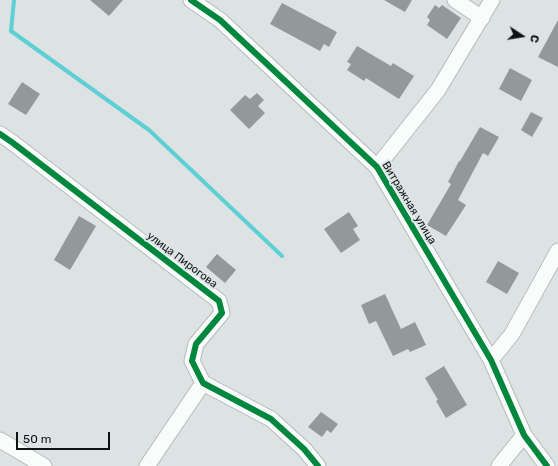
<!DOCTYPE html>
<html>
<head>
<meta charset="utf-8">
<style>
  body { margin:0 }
  #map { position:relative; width:558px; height:466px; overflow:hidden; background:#dde3e3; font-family:Rubik,sans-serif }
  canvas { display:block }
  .north { position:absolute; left:502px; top:16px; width:40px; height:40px; -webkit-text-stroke:3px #dbe5e5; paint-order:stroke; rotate:102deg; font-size:11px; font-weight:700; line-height:16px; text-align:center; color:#0f1212 }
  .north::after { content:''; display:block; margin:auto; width:14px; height:18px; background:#0f1212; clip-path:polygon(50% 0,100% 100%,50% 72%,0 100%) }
  .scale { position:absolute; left:16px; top:432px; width:94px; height:18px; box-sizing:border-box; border:2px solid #0f1212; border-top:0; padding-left:5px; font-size:12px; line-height:14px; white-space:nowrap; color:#0f1212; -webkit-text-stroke:3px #dbe5e5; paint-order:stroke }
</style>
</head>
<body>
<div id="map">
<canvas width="558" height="466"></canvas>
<div class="north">С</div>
<div class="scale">50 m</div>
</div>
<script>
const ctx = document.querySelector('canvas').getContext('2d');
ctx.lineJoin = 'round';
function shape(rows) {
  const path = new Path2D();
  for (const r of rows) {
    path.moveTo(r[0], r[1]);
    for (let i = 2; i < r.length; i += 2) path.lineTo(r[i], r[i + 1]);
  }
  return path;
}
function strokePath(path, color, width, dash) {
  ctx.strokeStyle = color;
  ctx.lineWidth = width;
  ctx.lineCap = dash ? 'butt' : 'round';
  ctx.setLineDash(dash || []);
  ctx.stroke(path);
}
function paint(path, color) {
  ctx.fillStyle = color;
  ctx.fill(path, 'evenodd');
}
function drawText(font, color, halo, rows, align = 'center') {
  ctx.font = font + ' Rubik,sans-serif';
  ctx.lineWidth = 4;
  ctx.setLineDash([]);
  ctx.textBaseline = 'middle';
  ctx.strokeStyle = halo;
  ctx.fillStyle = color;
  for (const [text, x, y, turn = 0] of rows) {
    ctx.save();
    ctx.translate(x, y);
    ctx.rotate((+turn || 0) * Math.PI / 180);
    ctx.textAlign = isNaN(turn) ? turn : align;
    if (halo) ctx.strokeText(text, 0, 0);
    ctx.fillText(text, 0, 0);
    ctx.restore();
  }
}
const stream = shape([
  [14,0,11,31,149,130,282,256]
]);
const building = shape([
  [90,0,123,0,109,16],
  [384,0,412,0,405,12],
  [282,3,337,32,329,47,324,44,320,51,270,24],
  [435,5,439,8,442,5,461,18,447,39,427,25,430,20,427,17],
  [558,20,558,67,538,57],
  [357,46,391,66,393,63,414,76,399,99,366,78,364,81,347,70,351,64,347,62],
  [510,68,532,80,521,101,499,89],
  [22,82,40,94,26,115,8,104],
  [257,93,264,100,258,106,265,113,249,129,230,110,245,95,250,99],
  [531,112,543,118,532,137,521,130],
  [480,127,499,137,488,156,483,153,458,200,466,205,446,236,427,225,451,184,448,182,459,161,460,161],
  [349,212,358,226,353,229,360,240,341,253,324,229],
  [79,216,96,226,70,270,54,260],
  [217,254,236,270,225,283,206,267],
  [498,261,519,273,507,294,486,282],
  [385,294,401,329,415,322,426,345,410,352,408,349,393,356,376,321,369,324,361,305],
  [444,366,467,405,446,418,436,401,438,400,425,378],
  [321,412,338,424,331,433,327,430,322,437,308,427]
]);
const minor = shape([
  [191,0,220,20,377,167,491,360,524,435,547,466],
  [455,0,482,18],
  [0,134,13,143,219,301,222,313,196,344,192,361,203,383,271,419,304,449,318,466],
  [377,167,438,90,492,0],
  [491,360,512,334,558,251],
  [0,440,44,466],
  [147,466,203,383],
  [499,466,524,435]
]);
const cycleway = shape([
  [191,0,220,20,377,167,491,360,524,435,547,466],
  [0,134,13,143,219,301,222,313,196,344,192,361,203,383,271,419,304,449,318,466]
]);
const streetNames = [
  ["Витражная улица",409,203,59],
  ["улица Пирогова",182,260,37]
];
strokePath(stream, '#5ecfd4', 4);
paint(building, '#939898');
strokePath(minor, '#b5baba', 17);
strokePath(minor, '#fafbfb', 15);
strokePath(cycleway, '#00873e', 6);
drawText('11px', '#0f1212', '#dbe5e5', streetNames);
</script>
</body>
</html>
